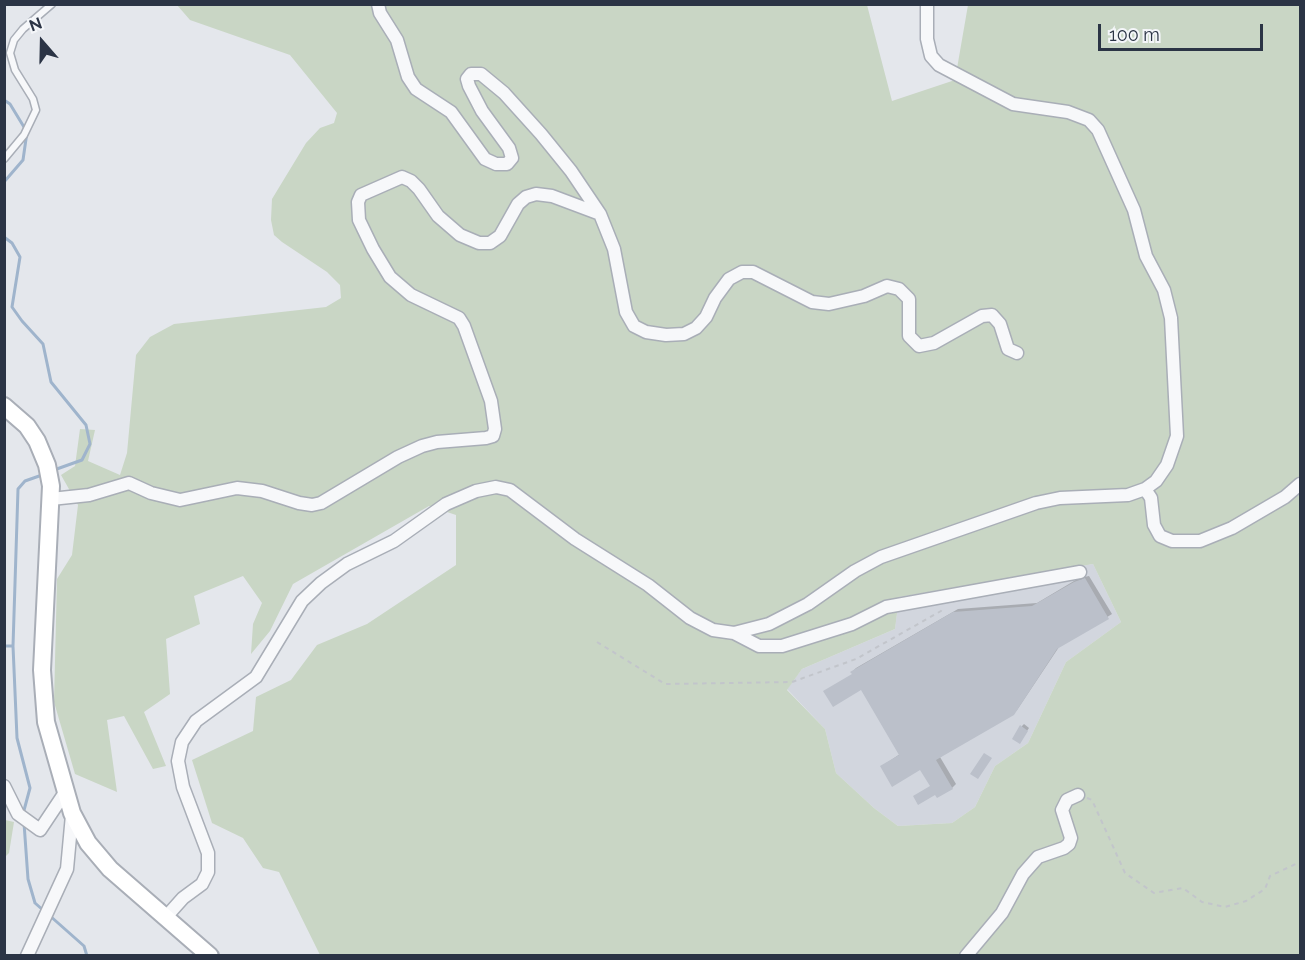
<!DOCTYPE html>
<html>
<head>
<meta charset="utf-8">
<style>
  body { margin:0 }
  #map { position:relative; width:1305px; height:960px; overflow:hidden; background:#e4e7ec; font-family:Raleway,sans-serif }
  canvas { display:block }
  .frame { position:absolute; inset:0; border:6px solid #2b3445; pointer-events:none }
  .north { position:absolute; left:12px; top:12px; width:60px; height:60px; -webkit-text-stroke:4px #f4f6f9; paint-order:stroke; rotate:340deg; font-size:16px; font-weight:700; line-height:24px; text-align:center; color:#2b3445 }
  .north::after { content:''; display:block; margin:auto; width:21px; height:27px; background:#2b3445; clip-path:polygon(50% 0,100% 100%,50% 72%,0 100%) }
  .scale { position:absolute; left:1098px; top:24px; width:165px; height:27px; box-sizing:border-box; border:3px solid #2b3445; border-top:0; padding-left:8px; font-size:18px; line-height:21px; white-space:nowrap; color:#2b3445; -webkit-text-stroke:4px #f4f6f9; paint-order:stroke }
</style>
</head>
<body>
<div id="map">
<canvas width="1305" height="960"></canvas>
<div class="frame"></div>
<div class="north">N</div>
<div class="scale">100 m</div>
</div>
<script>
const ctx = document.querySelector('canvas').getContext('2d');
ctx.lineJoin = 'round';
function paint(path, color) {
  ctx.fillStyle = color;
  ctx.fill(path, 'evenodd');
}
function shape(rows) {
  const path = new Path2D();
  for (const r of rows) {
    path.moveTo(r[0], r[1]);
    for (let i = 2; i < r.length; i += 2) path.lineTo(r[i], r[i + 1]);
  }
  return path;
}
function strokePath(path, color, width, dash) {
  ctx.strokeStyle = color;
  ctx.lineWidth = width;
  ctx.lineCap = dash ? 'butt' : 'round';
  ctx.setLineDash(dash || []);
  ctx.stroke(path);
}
const built = shape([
  [1093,564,1121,622,1066,662,1028,743,995,766,975,807,952,823,898,826,874,808,836,773,825,729,787,689,802,669,895,629,899,597]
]);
const green = shape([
  [177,5,867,5,892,101,955,80,968,5,1300,5,1300,955,320,955,279,872,263,868,243,838,212,823,192,760,253,731,256,697,291,680,317,645,367,624,456,565,456,515,429,506,293,584,270,631,251,654,253,624,262,603,243,576,194,596,200,624,166,639,170,694,144,712,166,766,153,769,124,716,107,720,117,792,75,774,54,702,57,579,72,555,78,505,61,475,75,466,80,429,95,430,88,461,120,475,127,453,136,355,150,337,174,324,326,307,341,298,340,285,327,272,282,242,274,235,271,220,272,199,306,143,320,128,334,123,337,113,290,55,190,20],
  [1093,564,1121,622,1066,662,1028,743,995,766,975,807,952,823,898,826,874,808,836,773,825,729,787,690,802,669,895,629,899,597],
  [5,820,14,822,9,853,5,857]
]);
const shadow = shape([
  [1089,576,1112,614,1059,647,1017,710,940,757,956,784,952,788,931,786,921,768,882,766,900,754,852,672,856,668,958,609,1037,603,1079,578],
  [1024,724,1029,728,1021,740,1022,726]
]);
const stream = shape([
  [4,5,6,4],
  [4,100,10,104,27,132,23,160,4,182],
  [4,237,12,243,20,257,12,307,22,321,43,344,51,382,86,425,90,444,82,460,54,470],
  [4,646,13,646],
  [23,814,30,788,17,738,13,646,18,489,25,481,42,475],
  [24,823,28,879,35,903,44,911],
  [49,915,84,946,87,956]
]);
const building = shape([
  [1085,578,1109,619,1057,649,1014,715,936,760,953,789,937,798,935,795,918,805,913,796,930,786,920,770,892,787,880,766,899,755,861,690,833,707,823,691,852,674,850,672,953,612,1032,606,1074,582],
  [1020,725,1028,731,1020,744,1012,739],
  [984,753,992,758,978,779,970,774]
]);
const path = shape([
  [597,642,665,684,792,682,856,659,941,611,943,608],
  [1087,798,1092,800,1125,873,1154,893,1183,888,1202,902,1225,907,1246,901,1265,889,1270,876,1300,862]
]);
const lane = shape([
  [4,159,24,135,36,110,33,99,15,70,10,53,14,40,23,29,52,4]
]);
const street = shape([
  [378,4,380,13,397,40,408,77,416,89,451,112,485,159,496,164,507,164,512,158,509,148,482,111,469,86,467,79,471,74,481,74,504,93,541,134,571,171,600,214,614,249,626,312,634,326,646,332,666,335,684,334,696,328,706,317,715,298,729,279,742,272,753,272,812,302,829,304,864,296,887,286,899,289,909,299,909,336,919,346,934,343,982,316,992,315,1000,324,1008,349,1017,353],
  [1145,489,1151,498,1154,525,1160,536,1172,541,1200,541,1232,528,1285,497,1300,484],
  [51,499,89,495,129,483,151,493,180,500,237,488,262,491,299,503,312,505,321,503,398,457,422,446,437,442,486,438,493,436,495,429,491,401,464,326,459,318,411,295,390,277,373,249,359,220,358,202,361,195,402,177,411,181,419,189,438,216,460,235,479,243,490,243,500,236,518,204,526,197,536,194,552,196,600,214],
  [734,633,769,624,808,604,855,571,881,557,1036,503,1060,498,1128,495,1145,489,1156,481,1167,465,1177,436,1171,318,1164,290,1146,256,1134,210,1098,130,1089,120,1068,112,1013,104,939,65,931,56,927,39,927,4],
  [4,786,18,814,40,830,66,791],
  [166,917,183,898,202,884,208,872,208,853,183,787,178,761,182,742,196,721,256,677,302,601,321,583,347,564,394,541,446,504,476,491,496,487,510,490,575,539,648,585,690,618,713,630,734,633,759,646,782,646,852,624,886,607,1080,572],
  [27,956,67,869,72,815],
  [966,956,1002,913,1023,874,1038,857,1064,848,1069,844,1071,838,1062,810,1067,800,1078,795]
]);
const secondary = shape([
  [4,406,27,426,37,441,47,465,51,486,42,670,46,722,72,813,88,843,110,869,210,956]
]);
paint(built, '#d2d6de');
paint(green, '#c9d6c5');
paint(shadow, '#0003');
strokePath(stream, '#9fb4cc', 3);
paint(building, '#bbc0ca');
strokePath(lane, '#a9aeb7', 9);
strokePath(street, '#a9aeb7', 15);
strokePath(secondary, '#a9aeb7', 20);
strokePath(path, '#c2c5cb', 2, [4.5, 4.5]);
strokePath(lane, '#f7f8fa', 6);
strokePath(street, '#f7f8fa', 12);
strokePath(secondary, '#fff', 16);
</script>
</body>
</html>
